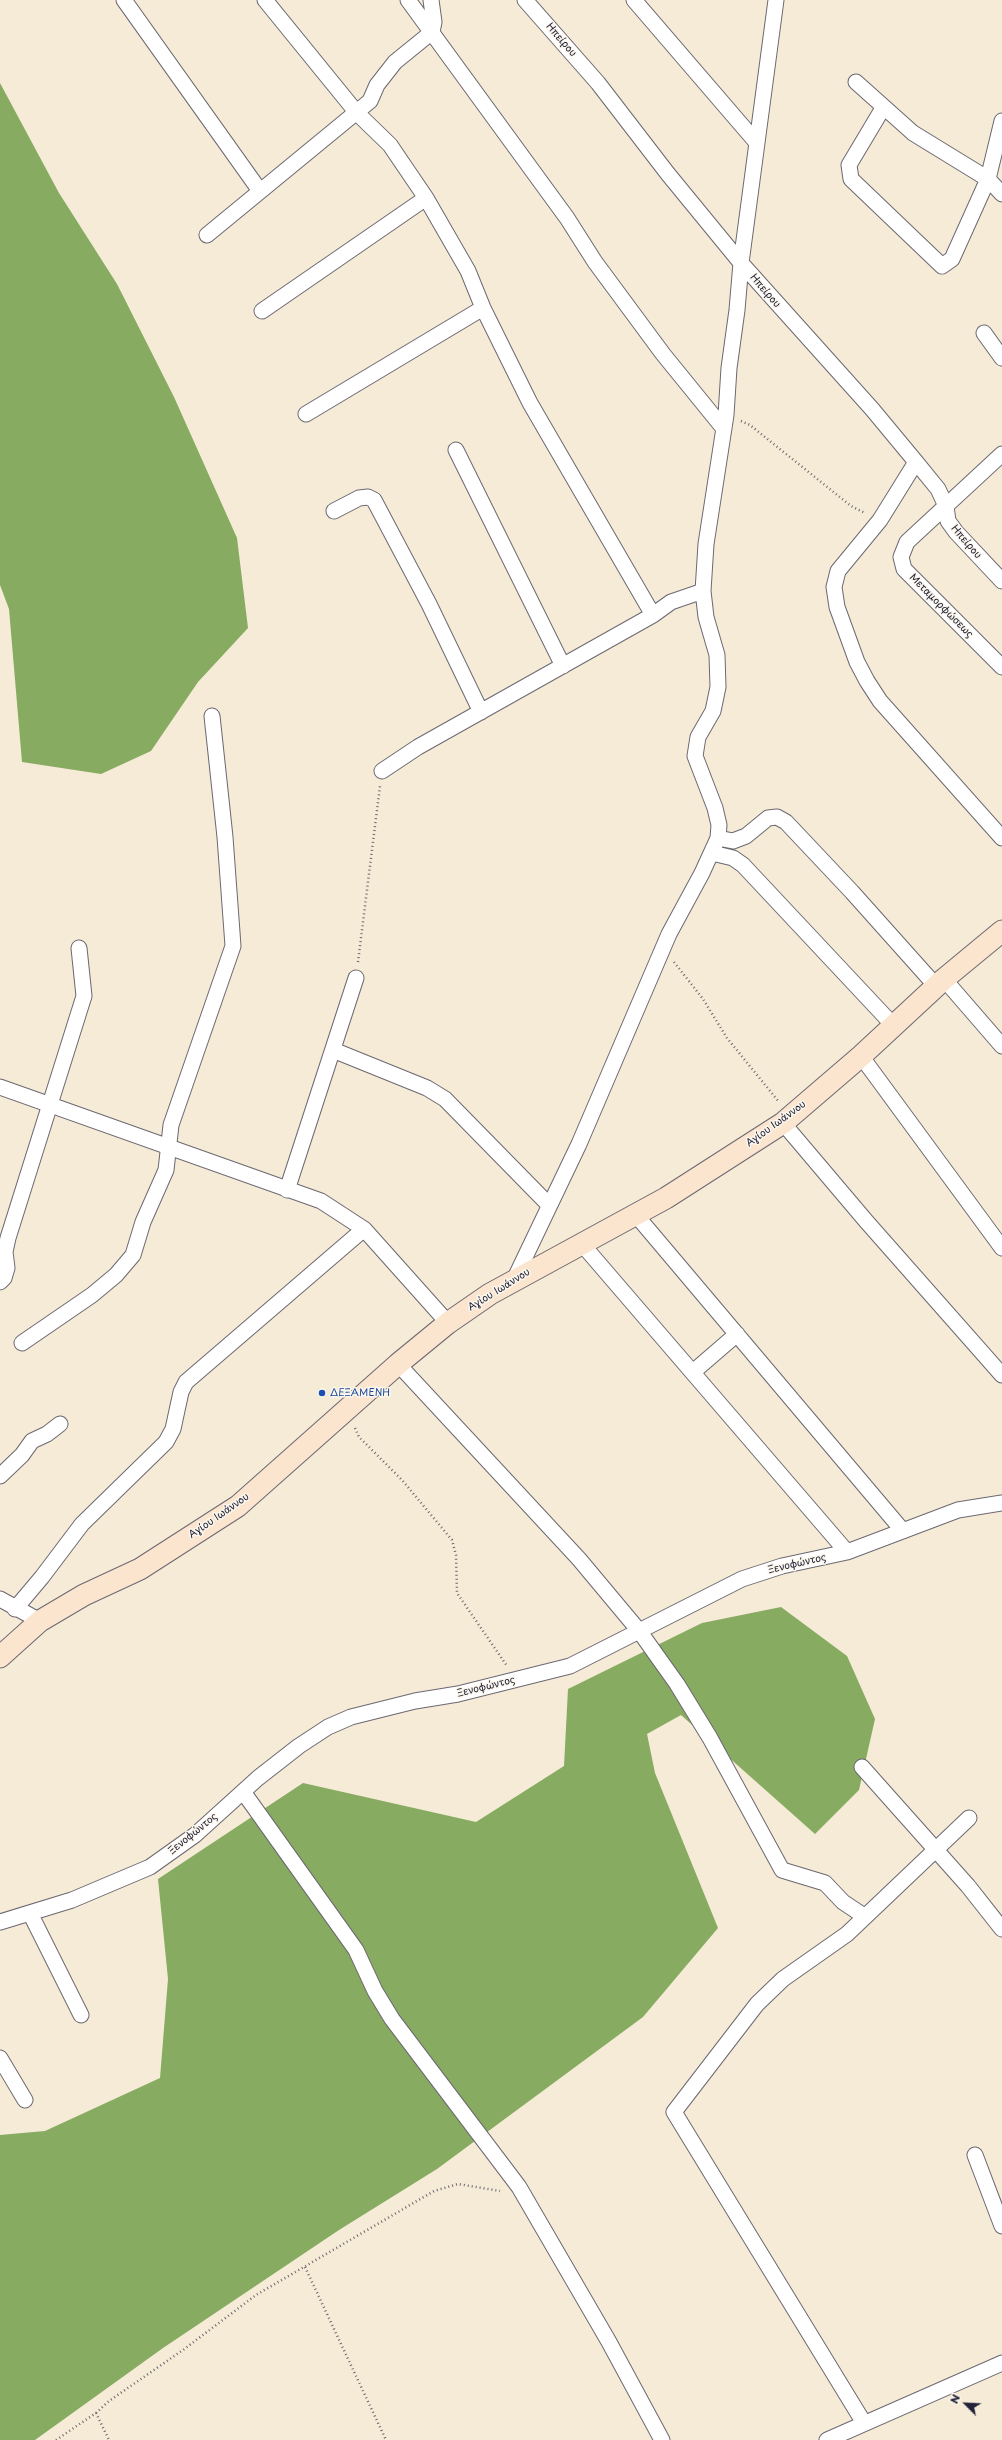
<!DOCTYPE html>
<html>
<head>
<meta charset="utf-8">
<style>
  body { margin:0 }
  #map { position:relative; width:1002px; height:2440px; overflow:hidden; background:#f5ebd6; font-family:"Playpen Sans",sans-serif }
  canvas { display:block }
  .north { position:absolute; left:946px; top:2384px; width:40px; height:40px; -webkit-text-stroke:3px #fbf7ec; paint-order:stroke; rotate:294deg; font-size:11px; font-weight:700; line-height:16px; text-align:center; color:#22223b }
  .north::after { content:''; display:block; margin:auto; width:14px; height:18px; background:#22223b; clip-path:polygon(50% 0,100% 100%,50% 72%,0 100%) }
</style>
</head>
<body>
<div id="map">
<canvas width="1002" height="2440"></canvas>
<div class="north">N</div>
</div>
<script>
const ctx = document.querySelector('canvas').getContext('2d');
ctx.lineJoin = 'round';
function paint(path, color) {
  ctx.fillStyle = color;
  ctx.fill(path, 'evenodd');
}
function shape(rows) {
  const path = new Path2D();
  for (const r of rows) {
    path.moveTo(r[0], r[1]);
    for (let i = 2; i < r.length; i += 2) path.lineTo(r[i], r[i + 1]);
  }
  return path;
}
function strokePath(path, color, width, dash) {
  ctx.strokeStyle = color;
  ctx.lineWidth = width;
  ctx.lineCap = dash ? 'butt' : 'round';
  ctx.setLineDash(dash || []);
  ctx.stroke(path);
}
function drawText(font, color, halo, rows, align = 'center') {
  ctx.font = font + ' "Playpen Sans",sans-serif';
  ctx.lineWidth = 3;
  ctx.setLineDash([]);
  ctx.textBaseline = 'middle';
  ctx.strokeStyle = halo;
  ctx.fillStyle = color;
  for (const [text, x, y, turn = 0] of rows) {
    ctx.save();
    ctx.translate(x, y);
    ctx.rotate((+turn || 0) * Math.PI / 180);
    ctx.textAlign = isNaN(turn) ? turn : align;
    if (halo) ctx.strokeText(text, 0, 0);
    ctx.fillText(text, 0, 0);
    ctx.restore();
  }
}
const forest = shape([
  [0,83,59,193,117,284,174,397,237,538,248,628,198,682,151,751,101,774,22,762,9,609,0,585],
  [781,1607,847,1656,875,1719,859,1790,815,1834,681,1715,647,1734,655,1773,718,1928,643,2017,437,2169,339,2230,163,2348,35,2440,0,2440,0,2135,45,2131,160,2078,168,1979,158,1879,303,1783,476,1822,564,1766,568,1689,702,1623]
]);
const path = shape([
  [741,421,750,425,851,506,865,513],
  [358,962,380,786],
  [674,962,703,999,727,1038,779,1102],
  [355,1428,359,1437,402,1480,452,1540,456,1555,457,1593,507,1666],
  [305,2267,386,2440],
  [96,2413,109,2401,183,2350,256,2295,434,2191,458,2184,500,2191],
  [56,2440,96,2413,109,2440]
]);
const street = shape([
  [124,0,260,191],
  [265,0,357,113,390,145,426,198,468,271,483,308,530,403,653,615],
  [408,0,567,218,595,262,663,354,724,429],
  [525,0,598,83,668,174,741,263,872,409,916,462,938,489,946,506,948,521,956,532,1002,581],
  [634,0,757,143],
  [856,82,913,133,988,179,1002,194],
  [883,108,849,165,851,179,942,266,952,259,988,179,1002,121],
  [207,235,370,101,377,85,395,62,432,32,434,22,431,0],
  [262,311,426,198],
  [984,333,1002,358],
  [306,414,483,308],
  [456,450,563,666],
  [1002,454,907,542,901,557,904,569,1002,667],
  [916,462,880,520,838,571,834,587,837,607,857,662,867,681,880,701,1002,838],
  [334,511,359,498,368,497,374,500,429,604,481,712],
  [382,771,418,747,653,615,671,602,703,591],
  [718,838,733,841,746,836,768,818,777,817,786,822,852,892,936,986],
  [712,853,733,858,743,865,893,1025],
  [944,979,1002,1046],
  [333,1050,427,1088,445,1099,549,1205],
  [861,1056,1002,1248],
  [0,1087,321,1201,364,1229,448,1323],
  [783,1123,866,1221,1002,1375],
  [287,1190,356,978],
  [636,1215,903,1531],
  [582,1244,847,1552],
  [515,1278,579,1144,669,934,702,873,718,838,719,825,715,808,695,756,698,737,713,711,718,687,717,655,706,617,703,591,706,544,726,415,729,368,737,310,741,263,776,0],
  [0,1282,4,1278,7,1268,5,1252,8,1238,84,996,79,948],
  [22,1343,92,1295,116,1275,133,1255,143,1222,166,1170,171,1125,233,946,225,837,212,716],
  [398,1364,579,1559,640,1632,677,1684,710,1738,782,1870,825,1883,843,1902,864,1916],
  [693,1372,737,1334],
  [0,1476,22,1455,32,1441,47,1434,60,1424],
  [0,1599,40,1621],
  [15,1609,42,1577,82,1524,166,1442,173,1429,181,1392,186,1382,364,1229],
  [862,1767,968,1886,1002,1929],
  [244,1793,356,1950,375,1991,392,2019,519,2187,609,2342,662,2440],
  [30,1913,81,2015],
  [0,1922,72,1900,150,1867,195,1835,258,1778,299,1746,328,1727,351,1717,415,1701,458,1694,570,1666,742,1579,782,1566,847,1552,958,1510,1002,1503],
  [0,2058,25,2100],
  [975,2155,1002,2226],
  [864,2423,674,2112,757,2004,783,1979,847,1934,969,1818],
  [827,2440,1002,2363]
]);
const secondary = shape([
  [0,1657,40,1621,84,1595,140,1569,238,1506,398,1364,448,1323,490,1294,666,1198,783,1123,861,1056,944,979,1002,931]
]);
const markers = [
  [322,1393,4,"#1a4fb4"]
];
const streetNames = [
  ["Ηπείρου",561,40,49],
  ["Ηπείρου",765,291,49],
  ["Ηπείρου",966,542,49],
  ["Μεταμορφώσεως",941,606,45],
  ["Αγίου Ιωάννου",776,1124,-36],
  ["Αγίου Ιωάννου",499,1290,-32],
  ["Αγίου Ιωάννου",219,1516,-35],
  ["Ξενοφώντος",797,1564,-13],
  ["Ξενοφώντος",486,1687,-14],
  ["Ξενοφώντος",193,1834,-39]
];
const transitNames = [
  ["ΔΕΞΑΜΕΝΗ",330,1393]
];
paint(forest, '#86ab61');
strokePath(street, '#6c6871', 17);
strokePath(secondary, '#6c6871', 23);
strokePath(path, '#6c6871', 2.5, [1, 3]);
strokePath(street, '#fff', 15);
strokePath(secondary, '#fce5cf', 21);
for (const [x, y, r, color] of markers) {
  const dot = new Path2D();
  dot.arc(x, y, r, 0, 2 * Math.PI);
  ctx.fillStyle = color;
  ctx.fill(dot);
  strokePath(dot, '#fbf7ec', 1.5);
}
drawText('10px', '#22223b', '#fbf7ec', streetNames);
drawText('10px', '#164399', '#fbf7ec', transitNames, 'left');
</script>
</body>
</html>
